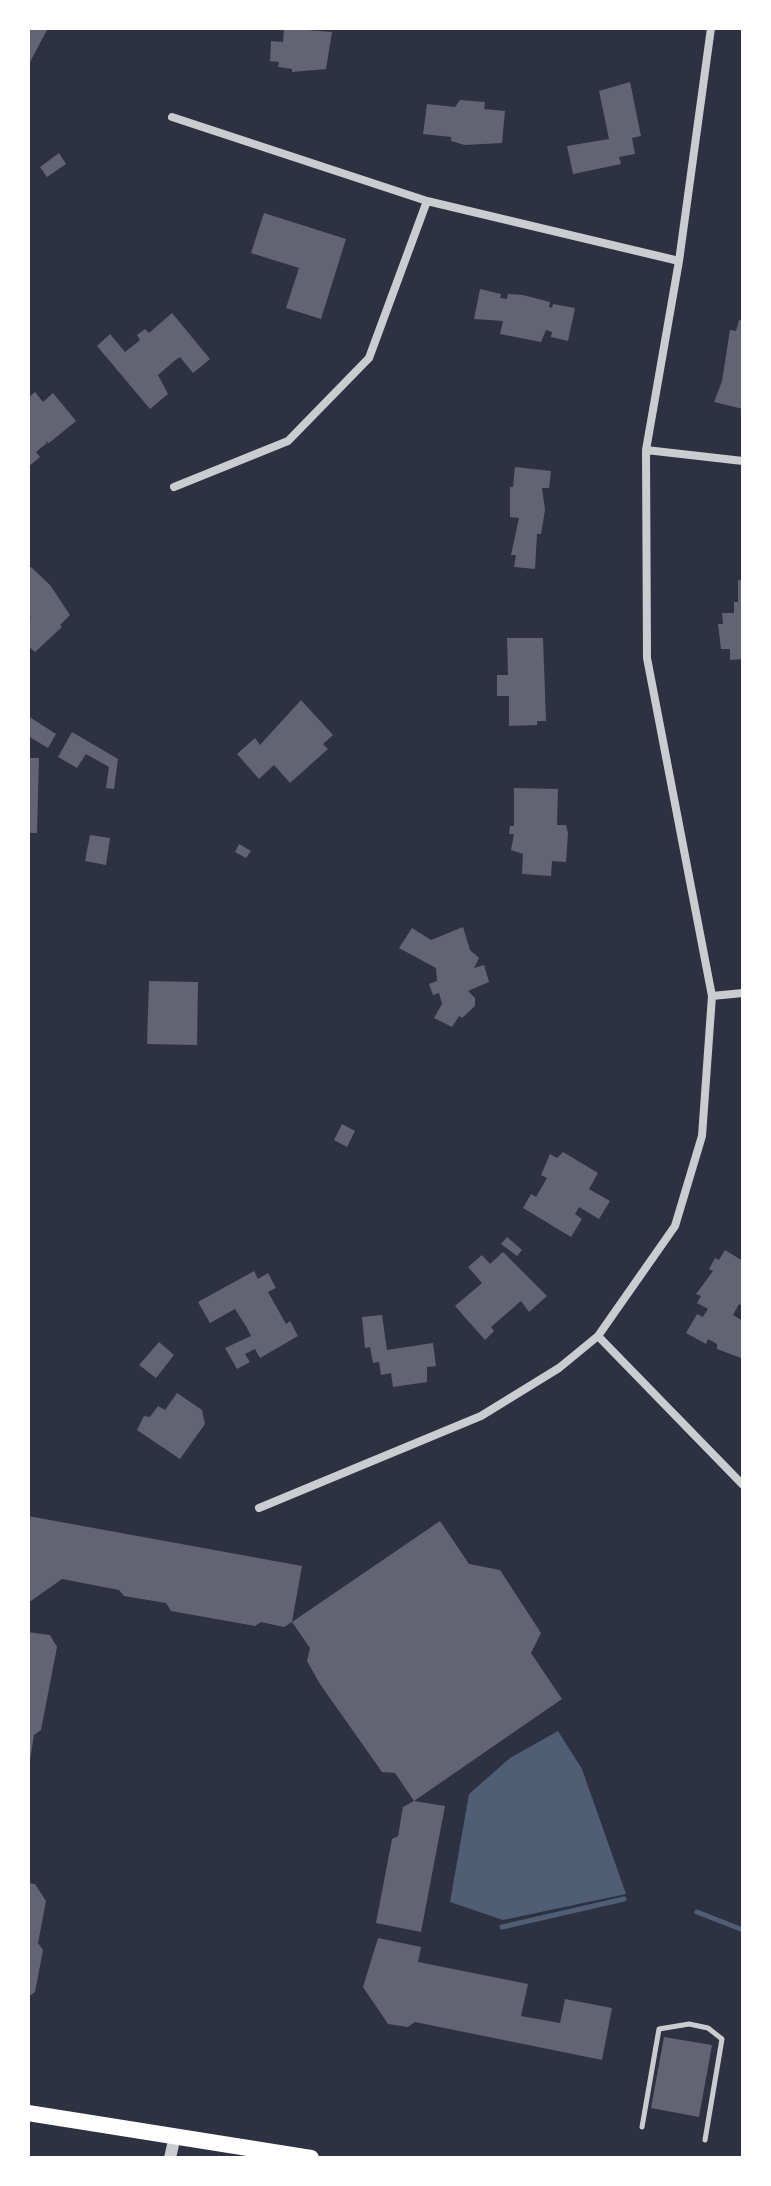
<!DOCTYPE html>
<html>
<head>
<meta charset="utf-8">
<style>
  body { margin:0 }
  #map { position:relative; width:771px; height:2186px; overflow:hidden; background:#2d3142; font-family:"DejaVu Sans",sans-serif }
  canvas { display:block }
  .frame { position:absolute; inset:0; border:30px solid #fff; pointer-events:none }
</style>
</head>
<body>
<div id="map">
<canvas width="771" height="2186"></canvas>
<div class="frame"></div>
</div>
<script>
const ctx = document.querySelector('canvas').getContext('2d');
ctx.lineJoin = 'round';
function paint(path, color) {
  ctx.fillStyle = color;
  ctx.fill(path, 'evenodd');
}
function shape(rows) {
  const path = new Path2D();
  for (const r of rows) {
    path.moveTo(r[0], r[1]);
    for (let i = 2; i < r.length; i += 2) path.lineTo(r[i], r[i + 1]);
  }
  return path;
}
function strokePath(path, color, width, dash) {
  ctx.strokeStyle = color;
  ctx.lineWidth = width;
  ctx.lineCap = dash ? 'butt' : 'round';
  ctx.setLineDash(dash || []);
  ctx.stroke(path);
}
const water = shape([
  [558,1731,582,1769,626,1894,503,1920,450,1902,469,1794,510,1758]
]);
const stream = shape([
  [697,1912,743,1930],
  [502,1927,624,1899]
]);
const building = shape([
  [28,28,48,28,30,62,28,61],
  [284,28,332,32,326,69,292,72,292,69,278,67,279,62,270,61,271,41,283,42],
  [630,82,641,136,632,138,635,154,619,157,621,164,573,174,567,146,609,139,599,91],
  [460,100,485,102,484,109,505,111,502,143,465,145,451,141,451,137,423,134,427,104,455,107],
  [59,153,66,164,47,177,40,167],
  [264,213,346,239,321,319,286,308,299,268,251,253],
  [480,289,501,294,500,298,507,299,508,294,523,295,550,302,549,307,552,308,553,304,575,308,568,341,551,337,552,332,546,330,541,342,500,334,503,321,474,319],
  [172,313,210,359,193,373,180,357,173,362,158,375,168,394,150,409,97,346,110,334,125,352,140,340,137,335,145,329,149,333],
  [739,320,743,321,743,409,714,402,722,381,730,330,736,331],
  [35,392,43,402,53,393,76,421,49,443,45,441,47,443,36,452,40,457,28,467,28,398],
  [515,467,551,471,549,488,542,488,545,510,541,534,537,534,535,569,514,567,516,555,511,555,519,518,510,517,510,487,513,487],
  [31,567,50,585,70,615,60,625,62,627,35,652,28,646,28,620,31,617,28,614,28,568],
  [738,580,743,580,743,659,730,660,730,649,721,649,718,624,723,624,722,613,734,613,734,602,738,602],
  [507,638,543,638,546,721,537,721,537,725,509,726,509,696,497,696,497,675,508,675],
  [301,700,333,735,323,744,328,749,290,783,274,765,259,779,237,754,255,738,260,745],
  [28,716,56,734,48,748,28,736],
  [72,732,118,759,114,789,106,788,109,767,86,754,77,768,58,757],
  [28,758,39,758,37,833,28,833],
  [514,788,558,789,557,825,566,825,568,833,566,862,552,861,551,876,522,874,523,854,511,850,514,834,509,834,510,826,514,826],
  [90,835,110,838,106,865,85,861],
  [239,844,251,851,246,858,235,852],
  [463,927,470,950,479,958,474,968,484,965,489,982,468,991,475,998,475,1006,462,1018,459,1016,452,1027,434,1018,442,1004,439,993,433,995,429,984,437,981,436,968,399,948,412,928,431,940],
  [149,981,198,982,197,1045,147,1044],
  [342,1124,355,1131,347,1147,334,1140],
  [563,1152,598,1173,589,1189,610,1201,599,1219,579,1207,575,1214,582,1219,571,1237,523,1208,531,1194,536,1197,547,1178,541,1175,550,1154,557,1158],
  [507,1237,522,1250,517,1256,501,1244],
  [725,1250,743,1261,743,1306,739,1304,733,1315,743,1321,741,1358,717,1349,717,1344,708,1339,706,1344,686,1333,697,1314,703,1317,708,1309,697,1303,701,1296,696,1294,713,1271,709,1269,715,1258,719,1260],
  [503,1252,547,1296,529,1312,521,1301,491,1327,494,1331,485,1340,455,1306,482,1283,468,1267,482,1255,490,1264],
  [254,1271,258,1279,268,1273,276,1288,268,1292,286,1324,290,1321,298,1336,260,1358,255,1349,245,1354,250,1362,237,1369,225,1348,251,1336,247,1328,235,1309,210,1323,198,1302],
  [382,1315,387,1350,433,1343,436,1366,427,1367,427,1382,393,1387,391,1373,381,1375,379,1362,373,1363,370,1347,365,1348,362,1317],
  [159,1342,174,1355,156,1378,139,1365],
  [177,1393,202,1410,205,1424,180,1459,137,1430,144,1416,150,1417,158,1406,165,1410],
  [28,1516,302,1566,292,1622,440,1521,469,1564,500,1570,541,1633,531,1653,562,1699,414,1801,395,1773,382,1772,320,1684,307,1661,310,1648,292,1622,284,1627,261,1622,255,1626,171,1611,166,1603,124,1596,119,1590,62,1579,28,1603],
  [28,1632,50,1635,57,1647,41,1730,34,1735,30,1760],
  [414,1801,445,1806,421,1932,376,1923,392,1839,398,1836,403,1807],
  [28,1883,35,1884,46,1901,38,1943,43,1950,35,1992,28,1997],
  [378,1938,421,1947,418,1962,528,1984,521,2016,560,2023,565,1999,612,2008,602,2060,415,2022,408,2027,388,2024,363,1987],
  [664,2037,712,2045,699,2117,651,2108]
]);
const service = shape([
  [642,2127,659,2029,689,2024,708,2028,722,2039,705,2140]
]);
const minor = shape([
  [172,117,427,201,679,261],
  [646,450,743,461],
  [174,487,288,441,369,358,427,201],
  [712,996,743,993],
  [598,1336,743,1485],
  [259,1508,481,1416,559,1368,598,1336,675,1226,702,1136,712,996,647,658,646,450,679,261,711,28]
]);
const tertiary = shape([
  [170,2158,175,2136]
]);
const primary = shape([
  [28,2113,311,2158]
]);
paint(water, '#4f5d75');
strokePath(stream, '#4f5d75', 5);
paint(building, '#626471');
strokePath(service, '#caccd0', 5);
strokePath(minor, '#caccd0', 8);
strokePath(tertiary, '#caccd0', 12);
strokePath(primary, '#fff', 16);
</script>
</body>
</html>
